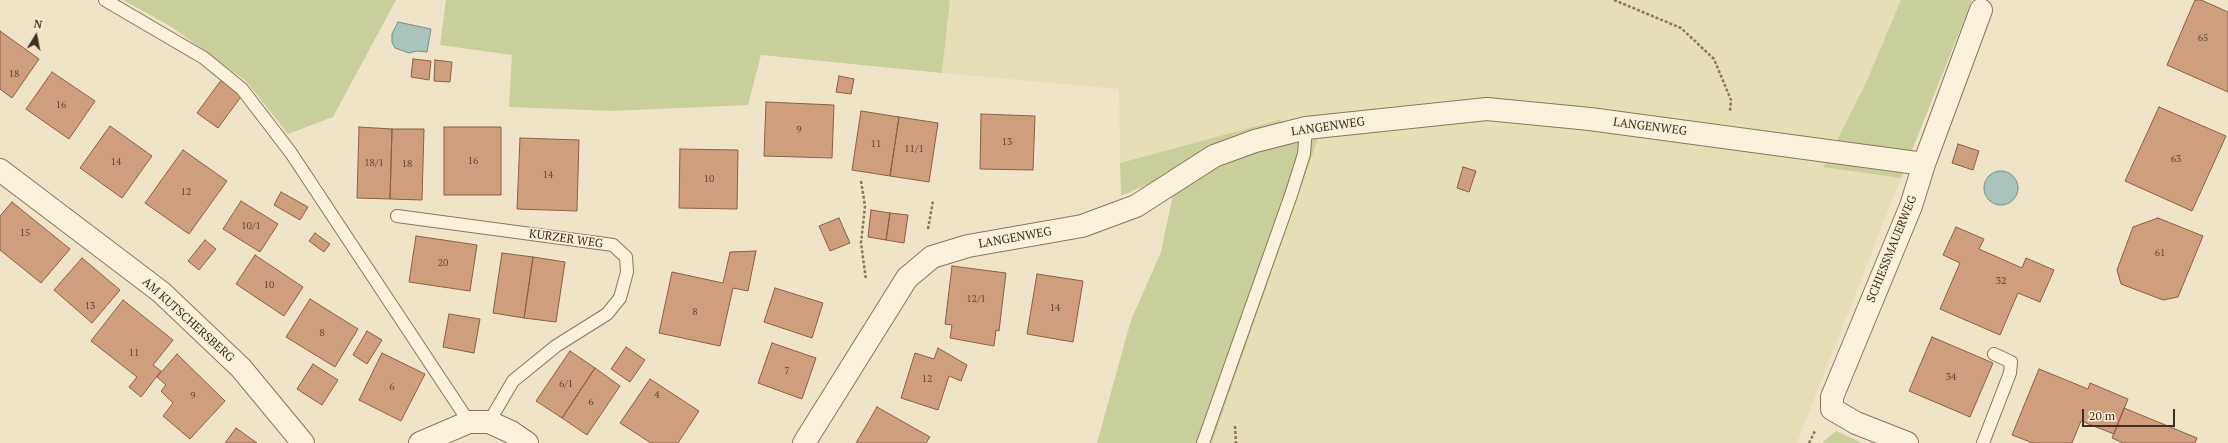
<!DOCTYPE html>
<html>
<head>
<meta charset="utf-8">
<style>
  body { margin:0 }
  #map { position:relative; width:2228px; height:443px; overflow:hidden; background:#f0e4c8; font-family:"PT Serif",serif }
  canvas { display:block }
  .north { position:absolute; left:16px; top:16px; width:40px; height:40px; -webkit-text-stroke:3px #f7eed8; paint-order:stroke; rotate:10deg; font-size:11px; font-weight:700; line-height:16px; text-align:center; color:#3d2e20 }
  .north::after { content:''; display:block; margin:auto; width:14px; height:18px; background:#3d2e20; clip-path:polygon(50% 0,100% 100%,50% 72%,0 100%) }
  .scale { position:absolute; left:2082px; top:409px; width:93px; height:18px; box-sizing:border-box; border:2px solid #3d2e20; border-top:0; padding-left:5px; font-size:12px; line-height:14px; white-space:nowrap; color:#3d2e20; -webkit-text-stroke:3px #f7eed8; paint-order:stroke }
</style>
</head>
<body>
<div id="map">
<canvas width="2228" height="443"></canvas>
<div class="north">N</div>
<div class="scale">20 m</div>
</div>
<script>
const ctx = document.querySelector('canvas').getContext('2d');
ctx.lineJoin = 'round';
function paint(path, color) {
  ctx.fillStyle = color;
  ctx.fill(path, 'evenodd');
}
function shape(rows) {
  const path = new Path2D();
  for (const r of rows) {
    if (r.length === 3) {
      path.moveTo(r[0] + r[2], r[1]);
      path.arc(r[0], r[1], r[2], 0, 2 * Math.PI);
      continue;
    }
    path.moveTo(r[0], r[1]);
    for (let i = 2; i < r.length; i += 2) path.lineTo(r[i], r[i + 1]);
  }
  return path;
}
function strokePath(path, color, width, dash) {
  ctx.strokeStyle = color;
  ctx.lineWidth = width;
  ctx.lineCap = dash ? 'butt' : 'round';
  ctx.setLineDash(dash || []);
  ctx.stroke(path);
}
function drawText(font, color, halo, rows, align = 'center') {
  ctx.font = font + ' "PT Serif",serif';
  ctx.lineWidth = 3.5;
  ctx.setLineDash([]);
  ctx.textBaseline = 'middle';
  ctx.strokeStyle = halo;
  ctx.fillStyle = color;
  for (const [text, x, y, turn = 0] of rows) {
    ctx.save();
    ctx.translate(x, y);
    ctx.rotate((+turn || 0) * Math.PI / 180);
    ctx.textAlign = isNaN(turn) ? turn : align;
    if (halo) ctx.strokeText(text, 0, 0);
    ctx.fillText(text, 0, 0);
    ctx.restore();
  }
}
const farmland = shape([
  [950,0,1901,0,1865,85,1823,166,1901,178,1797,443,1212,443,1317,138,1279,120,1120,163,1119,89,942,73]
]);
const green = shape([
  [123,0,396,0,333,117,288,134,246,81,170,26],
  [446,0,950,0,942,73,761,55,748,105,612,111,509,107,512,55,440,45],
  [1901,0,1972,0,1901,178,1823,167,1865,85],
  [1279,120,1318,138,1212,443,1097,443,1131,320,1161,252,1178,171,1121,196,1120,163],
  [1836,431,1862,443,1822,443]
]);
const water = shape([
  [398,22,431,29,427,52,417,51,409,53,395,48,392,42,392,34,398,22],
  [2001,188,17]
]);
const building = shape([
  [2195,0,2201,0,2228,12,2228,92,2167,65,2195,0],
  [0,31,39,59,12,98,0,89,0,31],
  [413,59,431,61,429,80,411,77,413,59],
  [435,60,452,62,450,82,434,81,435,60],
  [52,72,95,101,69,139,26,109,52,72],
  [839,76,854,79,851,94,836,92,839,76],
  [222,79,243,94,218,128,197,113,222,79],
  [766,102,834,105,832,158,764,156,766,102],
  [2159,107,2226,136,2192,211,2125,181,2159,107],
  [861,111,899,117,890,176,852,170,861,111],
  [981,114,1035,116,1033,170,980,169,981,114],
  [899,117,938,123,929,182,890,176,899,117],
  [110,126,152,156,122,198,80,168,110,126],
  [359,127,392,129,390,199,357,198,359,127],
  [444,127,501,127,501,195,444,195,444,127],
  [392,129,424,129,422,200,390,199,392,129],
  [520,138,579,140,577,211,517,209,520,138],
  [1958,144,1979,151,1973,170,1952,163,1958,144],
  [680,149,738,150,737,209,679,208,680,149],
  [183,150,227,181,189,234,145,203,183,150],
  [1463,167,1476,171,1469,192,1457,188,1463,167],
  [281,192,308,207,300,220,274,205,281,192],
  [241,201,278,224,260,252,223,229,241,201],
  [12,202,70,249,41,283,0,250,0,216,12,202],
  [871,210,890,213,886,240,868,237,871,210],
  [890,213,908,215,904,243,886,240,890,213],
  [839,218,850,243,830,251,819,226,839,218],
  [2158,218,2203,236,2178,297,2163,300,2121,284,2117,270,2133,227,2158,218],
  [1956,227,1984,239,1979,249,2022,268,2026,258,2054,270,2040,302,2018,293,2000,335,1940,309,1960,263,1943,255,1956,227],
  [315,233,330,244,324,252,309,241,315,233],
  [416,236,477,245,470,291,409,282,416,236],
  [205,240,216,249,199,270,188,261,205,240],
  [756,251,748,291,733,288,720,346,659,333,672,272,723,283,730,252,756,251],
  [502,253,533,257,524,318,493,313,502,253],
  [255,255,303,287,284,316,236,284,255,255],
  [533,257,565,262,556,322,524,318,533,257],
  [82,258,120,290,92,323,54,290,82,258],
  [952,266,1006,273,999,331,996,330,994,346,950,338,952,325,945,324,952,266],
  [1037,274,1083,281,1073,342,1027,334,1037,274],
  [775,288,823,303,812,338,764,322,775,288],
  [310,299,358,329,335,367,286,337,310,299],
  [123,300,173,340,153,365,161,371,141,397,129,387,137,377,91,341,123,300],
  [449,314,480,319,474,353,443,347,449,314],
  [367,331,382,340,367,364,353,355,367,331],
  [1932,337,1993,363,1970,417,1909,391,1932,337],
  [772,343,816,358,802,399,758,383,772,343],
  [626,347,645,360,630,382,611,369,626,347],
  [938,348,967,365,961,381,949,376,938,410,901,398,915,353,934,359,938,348],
  [570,351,595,368,562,418,536,401,570,351],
  [382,353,425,374,401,421,359,400,382,353],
  [177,354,225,401,190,439,163,416,173,403,161,391,166,385,157,377,177,354],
  [313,364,338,380,322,405,297,389,313,364],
  [595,368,620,386,587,435,562,418,595,368],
  [2039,369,2088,389,2090,383,2128,399,2114,434,2081,421,2072,443,2033,443,2012,435,2039,369],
  [650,379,699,411,678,443,651,443,620,423,650,379],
  [877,407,930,437,926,443,856,443,877,407],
  [2124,408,2197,438,2195,443,2123,443,2112,438,2124,408],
  [236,428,257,443,225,443,236,428]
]);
const path = shape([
  [1614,0,1681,28,1714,59,1731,100,1730,111],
  [861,181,865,206,861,243,866,280],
  [928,229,933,201],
  [1235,426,1236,443],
  [1809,443,1815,431]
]);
const service = shape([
  [105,0,204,58,242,89,291,153,469,422],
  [397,216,613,245,626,257,627,272,620,298,607,314,556,346,513,381,489,422],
  [1203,443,1291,195,1304,154,1306,128],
  [1983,443,2010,373,2011,362,1994,354]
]);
const minor = shape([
  [0,170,161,292,241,368,303,443],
  [420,443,469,422,489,422,511,432,527,443],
  [804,443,907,278,932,257,968,246,1082,226,1136,206,1214,156,1255,141,1306,128,1487,109,1590,119,1924,164],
  [1907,443,1856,423,1832,409,1832,397,1911,206,1924,164,1981,10]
]);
const numberNames = [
  ["65",2203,38],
  ["18",14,74],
  ["16",61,105],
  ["9",799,130],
  ["13",1007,142],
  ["11",876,144],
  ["11/1",914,149],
  ["63",2176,159],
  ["16",473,161],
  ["14",116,162],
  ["18/1",374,163],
  ["18",407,164],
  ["14",548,175],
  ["10",709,179],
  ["12",186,192],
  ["10/1",251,226],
  ["15",25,233],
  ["61",2160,253],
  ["20",443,263],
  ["32",2001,281],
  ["10",269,285],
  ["12/1",976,299],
  ["13",90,306],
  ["14",1055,308],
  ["8",695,312],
  ["8",322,333],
  ["11",134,353],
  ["7",787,371],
  ["34",1951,377],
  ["12",927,379],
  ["6/1",566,384],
  ["6",392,387],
  ["4",657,395],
  ["9",193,396],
  ["6",591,402]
];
const streetNames = [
  ["LANGENWEG",1328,127,-8],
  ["LANGENWEG",1650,127,7],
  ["LANGENWEG",1015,238,-10],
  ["KURZER WEG",566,239,8],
  ["SCHIESSMAUERWEG",1892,249,-68],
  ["AM KUTSCHERSBERG",188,320,42]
];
paint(farmland, '#e6deb5');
paint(green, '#c9cf9b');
paint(water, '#a9c4bc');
strokePath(water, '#6f938a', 1);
paint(building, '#cf9f7d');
strokePath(building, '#8d5f41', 1);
strokePath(service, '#8d765c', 14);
strokePath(minor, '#8d765c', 24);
strokePath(path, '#8d765c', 2.5, [3, 2]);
strokePath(service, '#faf1dc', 12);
strokePath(minor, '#faf1dc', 22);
drawText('10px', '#624a37', null, numberNames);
drawText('12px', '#3d2e20', '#f7eed8', streetNames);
</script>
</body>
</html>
